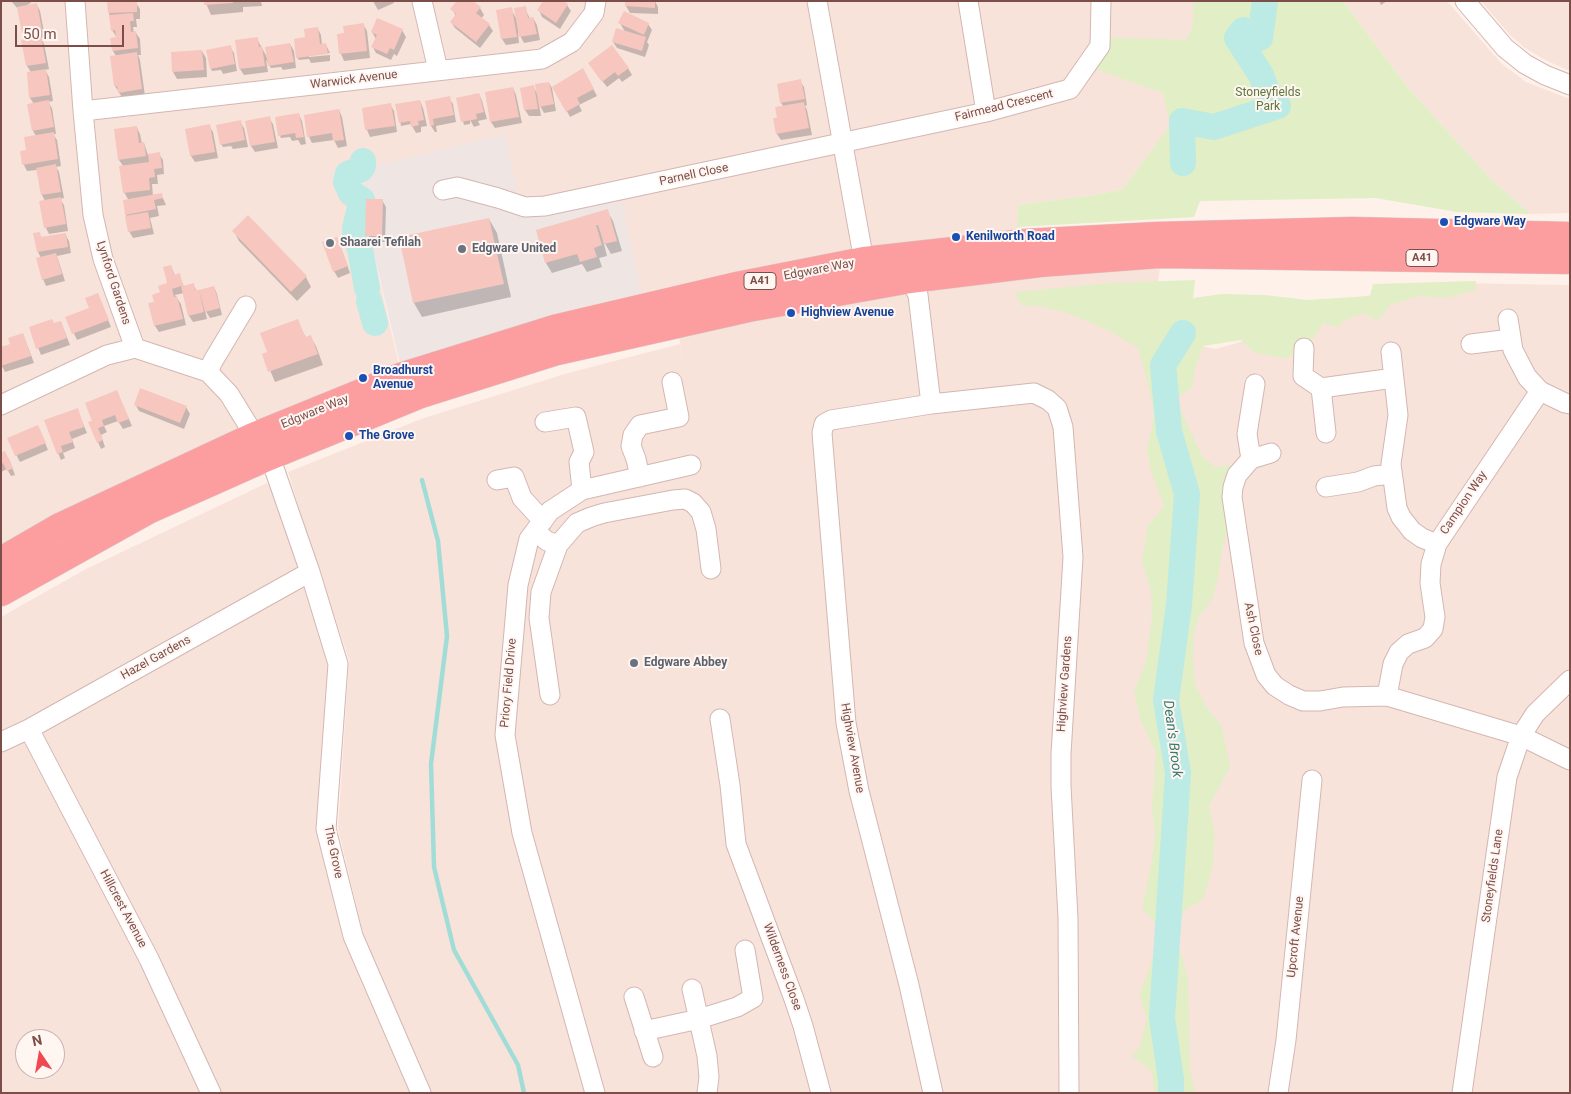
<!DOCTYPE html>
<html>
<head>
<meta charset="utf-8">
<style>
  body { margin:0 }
  #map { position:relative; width:1571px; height:1094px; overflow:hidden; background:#fef1ea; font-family:Roboto,sans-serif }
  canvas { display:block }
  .frame { position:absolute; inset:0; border:2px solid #7c4e4a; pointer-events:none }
  .north { position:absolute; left:15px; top:1029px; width:50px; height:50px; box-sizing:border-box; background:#fff6f2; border:1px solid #cbb3af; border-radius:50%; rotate:348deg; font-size:14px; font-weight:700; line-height:20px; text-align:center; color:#7c4e4a }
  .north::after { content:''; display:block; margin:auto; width:18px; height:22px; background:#f04750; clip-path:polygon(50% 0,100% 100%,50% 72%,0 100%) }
  .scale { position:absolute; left:15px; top:25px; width:109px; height:22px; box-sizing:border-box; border:2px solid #7c4e4a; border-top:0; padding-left:6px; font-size:15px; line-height:18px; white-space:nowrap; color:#7c4e4a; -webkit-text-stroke:4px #fff6f2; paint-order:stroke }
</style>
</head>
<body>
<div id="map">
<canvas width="1571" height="1094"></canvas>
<div class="frame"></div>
<div class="north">N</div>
<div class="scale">50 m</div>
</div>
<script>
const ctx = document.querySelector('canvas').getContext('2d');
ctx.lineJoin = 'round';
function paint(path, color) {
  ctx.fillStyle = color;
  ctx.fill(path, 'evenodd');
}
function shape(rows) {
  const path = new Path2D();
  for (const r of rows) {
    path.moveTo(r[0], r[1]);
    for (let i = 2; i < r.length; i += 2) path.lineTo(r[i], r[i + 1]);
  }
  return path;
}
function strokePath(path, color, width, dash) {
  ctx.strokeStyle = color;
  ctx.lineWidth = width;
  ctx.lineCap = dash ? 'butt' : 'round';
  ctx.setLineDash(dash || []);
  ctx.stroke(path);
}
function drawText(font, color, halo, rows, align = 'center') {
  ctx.font = font + ' Roboto,sans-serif';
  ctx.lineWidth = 4;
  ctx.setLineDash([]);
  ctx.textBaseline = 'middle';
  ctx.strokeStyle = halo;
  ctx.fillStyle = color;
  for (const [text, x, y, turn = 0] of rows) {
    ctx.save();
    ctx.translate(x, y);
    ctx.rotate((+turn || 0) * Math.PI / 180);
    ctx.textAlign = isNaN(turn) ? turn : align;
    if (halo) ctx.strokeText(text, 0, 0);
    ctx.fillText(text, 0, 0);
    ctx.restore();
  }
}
const residential = shape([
  [1,1,1193,1,1194,25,1171,125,1123,189,1100,194,1019,205,1021,242,1164,235,1154,314,1180,342,1216,349,1281,330,1359,297,1455,283,1570,285,1570,1093,430,1093,363,933,338,829,349,660,311,547,288,472,421,419,568,373,680,344,685,372,673,301,645,308,520,211,354,171,400,369,1,547],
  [1343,1,1447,1,1501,63,1526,82,1570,99,1570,213,1531,214,1493,181,1409,89],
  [1481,1,1570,1,1570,71,1545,60,1525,48,1510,35],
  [269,482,312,606,329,665,316,832,343,939,410,1093,1,1093,1,617,86,569],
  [25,1039,55,1039,55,1069,25,1069]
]);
const industrial = shape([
  [505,134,520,211,619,190,645,308,403,376,354,171]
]);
const green = shape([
  [1193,1,1343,1,1409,89,1493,181,1531,214,1457,212,1376,198,1200,201,1194,217,1017,227,1018,205,1100,194,1123,189,1170,125,1163,93,1086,66,1101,37,1186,40,1193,26],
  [1195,280,1193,298,1222,294,1265,295,1307,300,1370,296,1373,284,1476,281,1475,290,1448,298,1420,296,1390,305,1382,317,1376,320,1363,313,1343,321,1339,327,1323,323,1314,338,1300,351,1286,359,1253,352,1241,340,1203,346,1195,369,1192,388,1179,396,1178,404,1202,456,1215,467,1230,465,1232,486,1231,518,1221,554,1219,573,1213,597,1199,617,1194,631,1193,659,1195,684,1207,708,1222,726,1230,767,1209,806,1215,834,1212,869,1203,899,1184,911,1179,926,1157,925,1142,908,1151,866,1155,835,1152,807,1156,753,1140,719,1134,692,1146,662,1152,616,1151,592,1142,561,1148,525,1164,507,1151,471,1147,449,1154,416,1149,388,1138,348,1113,333,1087,321,1064,312,1038,306,1022,306,1015,292,1110,283],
  [1156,945,1176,945,1183,958,1188,981,1190,1068,1195,1093,1155,1093,1151,1071,1132,1056,1139,1048,1147,1019,1139,995,1148,973]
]);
const shadow = shape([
  [11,1,33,1,25,7,37,5,40,11,45,37,41,38,44,44,49,69,45,70,49,77,53,101,48,102,52,108,56,134,53,134,57,140,61,166,56,167,59,172,64,198,60,199,64,205,68,231,49,234,46,228,45,201,42,195,37,170,27,171,24,165,21,152,28,151,36,136,33,131,34,104,30,98,28,73,31,72,27,66,26,40,23,34,19,10],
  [205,1,261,1,262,6,243,7,243,12,211,15],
  [373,1,393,1,394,3,378,10],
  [562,1,567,5,571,11,560,29,542,17,539,10],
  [626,1,655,1,658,7,658,14,630,13,626,6],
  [1379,1,1387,1,1381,5],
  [136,3,140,9,140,19,136,19,137,27,133,27,134,33,136,33,140,39,141,55,138,55,140,60,145,96,123,99,115,86,116,56,113,51,117,38,112,30,109,13],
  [480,8,484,15,481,19,489,25,493,31,480,48,455,28,451,22,456,16,452,9],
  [525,8,530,19,533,18,537,25,540,40,524,43,518,32,519,43,506,45,502,39,511,9,516,18],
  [620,23,648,24,652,30,647,42,649,45,645,57,617,48,613,42,625,32],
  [363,24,367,31,370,58,344,61,341,54,338,35,345,35],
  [318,29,321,35,322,45,326,45,330,53,309,55,309,57,330,55,330,61,311,63,309,59,299,60,297,57,306,39],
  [402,30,406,37,397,56,394,54,391,60,376,53,373,47,376,39,372,32],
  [257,39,268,59,290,44,294,51,296,68,283,70,281,67,271,68,266,60,268,72,244,75,240,69,237,41],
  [230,47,234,53,237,71,223,74,221,70,212,71,211,69],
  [202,51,206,58,207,77,177,79,173,72,172,53],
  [628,68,632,75,622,82,619,78,607,87,593,69],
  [583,70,597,96,579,105,582,111,570,117,554,87],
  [800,81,804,87,807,105,805,106,807,110,812,135,781,140,777,134,774,119,778,118,784,107,781,103,778,85],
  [549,83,552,88,556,111,544,113,539,104,541,116,529,116,525,110,533,86,538,95],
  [513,88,516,95,522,123,495,128,491,122],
  [479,94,482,101,487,119,478,121,480,125,474,127,470,120,470,124,464,125,457,99],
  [449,98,453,104,456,122,436,126,437,132,435,132,431,126,426,102],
  [420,101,423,108,427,126,421,127,421,132,416,133,411,124,401,126,397,105],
  [390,104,394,111,397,132,370,137,367,130,363,109],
  [339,110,342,117,347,146,338,148,334,140,312,143,309,137],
  [299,115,302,121,306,144,301,145,298,140,292,141,290,137,281,138,280,136],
  [269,118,273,124,278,148,255,152,251,146],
  [240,122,244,128,248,147,233,149,231,146,223,147,221,144],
  [209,126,213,132,218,158,195,162,191,156],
  [137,128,140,134,142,144,144,143,148,155,159,154,163,160,164,174,157,175,158,184,152,184,153,196,161,194,166,205,157,206,159,216,150,218,154,234,133,238,129,231,126,214,129,201,124,192,123,166,119,160],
  [382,200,386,207,385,242,370,242,366,235],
  [607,211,613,221,622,251,611,254,603,240,607,256,599,258,602,267,587,272,582,264,552,273,546,263,537,231],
  [489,219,497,233,511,297,422,317,414,303,400,238],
  [234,231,306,277,311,287,297,301,239,241],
  [39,234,42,238,65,234,69,241,71,253,57,256,65,281,46,286,43,279,41,258,38,252],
  [340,245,350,273,338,278,334,271],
  [171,266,175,276,179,275,184,287,193,285,197,291,214,287,217,294,222,315,210,318,205,310,207,319,193,322,189,316,184,293,175,295,181,304,186,325,159,332,155,326,150,304,155,303,169,284],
  [98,295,111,327,77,340,67,318,90,309],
  [297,320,306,338,310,336,316,346,323,365,275,382,263,354,268,353],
  [61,322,70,345,41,355,30,328],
  [23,334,34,363,5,372,1,364,12,345],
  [117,392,132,426,123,429,118,421,104,426,107,432,101,435,105,447,101,449,98,442,93,422],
  [135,404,186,407,190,414,184,429,139,411],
  [77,409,87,433,72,439,75,448,63,453,65,458,61,460,58,453],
  [41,433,48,450,20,462,8,439],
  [1,454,9,459,15,475,11,476,7,469,1,472]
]);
const stream = shape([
  [422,480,438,541,447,636,431,764,434,867,454,950,518,1065,524,1093]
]);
const river = shape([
  [363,161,363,166,361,169,348,174,346,182,351,193,362,200,355,228,355,236,360,249,367,288],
  [1183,163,1182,121,1214,127,1278,106,1267,91,1261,75,1237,38,1243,30,1260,38,1265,1],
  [369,301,375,323],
  [1171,1093,1171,1080,1162,1018,1178,773,1166,700,1179,605,1187,494,1169,431,1163,365,1183,333]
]);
const building = shape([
  [107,1,137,1,137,12,108,13],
  [204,1,233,1,233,3,204,5],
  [457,1,473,1,481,7,476,13,490,24,476,42,450,22,456,14,450,9],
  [543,1,564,1,568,4,556,23,537,10],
  [625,1,655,1,655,8,625,6],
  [37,3,42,30,22,34,17,7],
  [526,6,528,18,533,17,537,34,519,37,514,8],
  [512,7,517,37,501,39,496,10],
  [624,11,649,23,644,35,618,23],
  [133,13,134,21,130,21,131,32,136,31,138,48,112,51,110,38,116,37,115,30,111,31,109,15],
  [377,18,403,29,394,50,390,48,387,54,371,47,377,35,371,32],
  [364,23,367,51,339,54,337,34,344,33,343,26],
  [318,27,320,44,326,43,328,54,296,58,294,39,305,37,304,29],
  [616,28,646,37,642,51,612,42],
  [41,36,46,63,26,66,21,40],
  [258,37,259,47,262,46,265,66,239,69,235,40],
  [290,43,294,62,268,66,265,47],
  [231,45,235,64,210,69,206,50],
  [612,45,629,68,618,76,615,72,602,82,588,63],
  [202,50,204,70,172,72,171,52],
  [137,52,142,89,118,93,117,86,114,86,110,56],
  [583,68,594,89,577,98,580,104,566,112,552,87],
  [46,69,50,95,29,98,27,72],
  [801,79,805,99,780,103,777,84],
  [549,82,554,104,539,107,535,84],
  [534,85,538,109,524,110,520,88],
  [513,87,519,117,490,122,485,92],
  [479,93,484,112,476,114,477,119,461,122,456,98],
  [450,96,454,115,433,119,434,125,430,126,425,101],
  [49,100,54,127,32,131,27,104],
  [420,100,424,120,418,121,419,125,411,127,410,121,399,123,395,104],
  [804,102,809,128,776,134,773,118,777,118,775,107],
  [391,103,395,126,365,130,362,108],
  [339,109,344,140,333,141,332,133,307,137,304,115],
  [299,113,304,137,296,138,295,133,278,136,275,117],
  [270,116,275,142,250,146,245,121],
  [241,120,245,140,220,145,216,125],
  [210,124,215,152,190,156,185,129],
  [137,126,139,143,144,142,146,156,118,160,114,129],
  [54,132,58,159,22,165,20,151,26,150,24,137],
  [160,152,162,168,154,169,155,177,149,178,150,190,123,193,119,166,149,162,148,154],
  [56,164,61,192,41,195,36,168],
  [162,193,163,198,154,200,156,209,125,215,123,200],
  [61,197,66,224,44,228,39,201],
  [366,199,383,199,382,236,365,236],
  [608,209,617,241,604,244,598,225,596,225,602,245,594,248,597,257,580,262,577,254,545,263,536,230],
  [148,212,151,228,128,232,125,216],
  [248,215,307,276,291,292,232,231],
  [489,218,504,284,413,303,399,237],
  [40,232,41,237,66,233,68,247,37,252,33,233],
  [337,237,348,266,333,272,322,242],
  [56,253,62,274,42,280,36,258],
  [171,265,174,275,180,273,183,286,194,283,195,290,199,290,204,312,188,316,181,286,172,289,174,297,177,296,183,319,154,326,148,303,154,302,152,295,160,292,158,286,167,283,163,267],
  [214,286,220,308,205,312,199,290],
  [98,293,109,320,72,334,65,317,89,308,85,298],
  [52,319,54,323,61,321,67,338,36,349,29,327],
  [298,319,305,337,311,335,318,354,268,372,262,354,267,352,260,333],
  [23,333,31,356,1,366,1,347,10,344,8,338],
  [140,388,187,406,180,423,134,405],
  [117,390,129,419,118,423,115,415,102,420,104,426,98,428,103,440,97,443,88,422,92,421,85,403],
  [78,408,84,427,69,432,73,442,61,446,63,452,57,454,44,420],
  [38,425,46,443,15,456,7,438],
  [5,451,13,468,7,471,3,463,1,464,1,453]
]);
const minor = shape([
  [75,1,83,111,93,215,103,259,135,348],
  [422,1,438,70],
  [817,1,864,261],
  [968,1,986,112],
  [1465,1,1505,48,1525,64,1545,75,1570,85],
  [83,111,542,59,572,42,594,13,596,1],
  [443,190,457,187,498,198,525,207,545,206,986,112,1070,89,1100,46,1101,1],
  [910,279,918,295,931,404],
  [1508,319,1513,350,1527,377,1540,391,1565,403,1570,404],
  [1471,344,1511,339],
  [135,348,208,372,229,394,248,425,253,437],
  [1304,348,1303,376,1321,388,1394,378],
  [1391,352,1398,415,1391,464,1397,508,1401,517,1412,531,1422,538,1437,544],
  [208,372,213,361,246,306],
  [1255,384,1247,434,1251,459,1237,475,1233,487,1232,497,1254,643,1266,675,1275,686,1289,695,1303,701,1320,701,1343,697,1387,696,1521,736,1570,760],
  [1321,388,1326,433],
  [1,405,107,355,135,348],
  [545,422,576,417,584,452,579,462,582,490],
  [267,457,275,471,310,572,338,664,326,829,353,936,421,1093],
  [1251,459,1271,453],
  [640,477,636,459,631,446,633,435,640,425,679,417,672,382],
  [497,480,514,477,522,498,543,521],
  [1326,487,1358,482,1374,476,1392,474],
  [535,531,547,541,558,545,577,523,591,517,604,513,673,500,685,499,693,503,701,512,706,529,711,569],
  [550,695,539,618,541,592,558,545],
  [1387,696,1393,664,1399,652,1408,644,1425,638,1433,629,1435,617,1430,583,1431,564,1437,544,1540,391],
  [720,719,730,785,736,844,794,999,803,1026,821,1093],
  [29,729,149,959,211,1093],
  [1,742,29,729,310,572],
  [692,989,707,1056,709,1077,707,1093],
  [634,997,653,1057],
  [644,1031,699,1019,737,1007,753,998,745,950],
  [595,1093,522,833,505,735,518,585,529,539,550,511,582,490,691,465],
  [933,1093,909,985,859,791,846,723,822,433,824,424,831,420,931,404,1034,393,1048,400,1057,408,1063,427,1073,557,1061,754,1061,786,1068,918,1069,1093],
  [1278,1093,1286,1040,1312,780],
  [1462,1093,1507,777,1521,736,1535,714,1570,680]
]);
const highway = shape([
  [1,561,58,528,253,437,403,376,554,329,737,286,864,261,1025,243,1156,236,1352,231,1570,236],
  [1,592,148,510,267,457,418,395,557,351,748,308,910,279,1040,263,1159,254,1570,260]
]);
const markers = [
  [1444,222,5,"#1a4fb4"],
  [956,237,5,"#1a4fb4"],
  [330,243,5,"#6b7280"],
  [462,249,5,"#6b7280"],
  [791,313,5,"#1a4fb4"],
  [363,378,5,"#1a4fb4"],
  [349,436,5,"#1a4fb4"],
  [634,663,5,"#6b7280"]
];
const shields = [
  [1422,258,32],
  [760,281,32]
];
const shieldNames = [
  ["A41",1422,258],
  ["A41",760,281]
];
const streetNames = [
  ["Warwick Avenue",354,80,-7],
  ["Fairmead Crescent",1004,106,-14],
  ["Parnell Close",694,175,-12],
  ["Edgware Way",819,270,-11],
  ["Lynford Gardens",113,283,72],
  ["Edgware Way",315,412,-22],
  ["Campion Way",1464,503,-56],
  ["Ash Close",1253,629,78],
  ["Hazel Gardens",156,658,-29],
  ["Priory Field Drive",509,683,-85],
  ["Highview Gardens",1065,684,-86],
  ["Highview Avenue",852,748,80],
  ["The Grove",333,852,78],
  ["Stoneyfields Lane",1493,876,-82],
  ["Hillcrest Avenue",123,909,62],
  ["Upcroft Avenue",1296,937,-84],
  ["Wilderness Close",782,967,70]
];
const parkNames = [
  ["Stoneyfields",1268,93],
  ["Park",1268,107]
];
const transitNames = [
  ["Edgware Way",1454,222],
  ["Kenilworth Road",966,237],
  ["Highview Avenue",801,313],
  ["Broadhurst",373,371],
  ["Avenue",373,385],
  ["The Grove",359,436]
];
const worshipNames = [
  ["Shaarei Tefilah",340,243],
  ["Edgware United",472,249],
  ["Edgware Abbey",644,663]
];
const waterNames = [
  ["Dean's Brook",1172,739,83]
];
paint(residential, '#f8e3db');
paint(industrial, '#efe5e3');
paint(green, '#e1eec6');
paint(shadow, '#0003');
strokePath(stream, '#a1ddd6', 4.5);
strokePath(river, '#bceae4', 26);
paint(building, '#f6c6bf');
strokePath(minor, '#d4b6b1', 21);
strokePath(highway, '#dacdcc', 29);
strokePath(minor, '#fff', 19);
strokePath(highway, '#fc9d9f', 28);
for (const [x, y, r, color] of markers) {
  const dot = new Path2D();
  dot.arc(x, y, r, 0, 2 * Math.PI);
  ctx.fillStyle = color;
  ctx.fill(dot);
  strokePath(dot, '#fff6f2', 2);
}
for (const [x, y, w] of shields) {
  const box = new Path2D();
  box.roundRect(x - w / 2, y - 8.5, w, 17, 4);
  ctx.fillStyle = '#fff6f2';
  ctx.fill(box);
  strokePath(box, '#7c4e4a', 1);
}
drawText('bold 11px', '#7c4e4a', null, shieldNames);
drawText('12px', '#7c4e4a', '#fff6f2', streetNames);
drawText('12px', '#5d763b', '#fff6f2', parkNames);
drawText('bold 12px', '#164399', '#fff6f2', transitNames, 'left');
drawText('bold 12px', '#5b616d', '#fff6f2', worshipNames, 'left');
drawText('italic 14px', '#397a73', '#fff6f2', waterNames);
</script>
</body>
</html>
